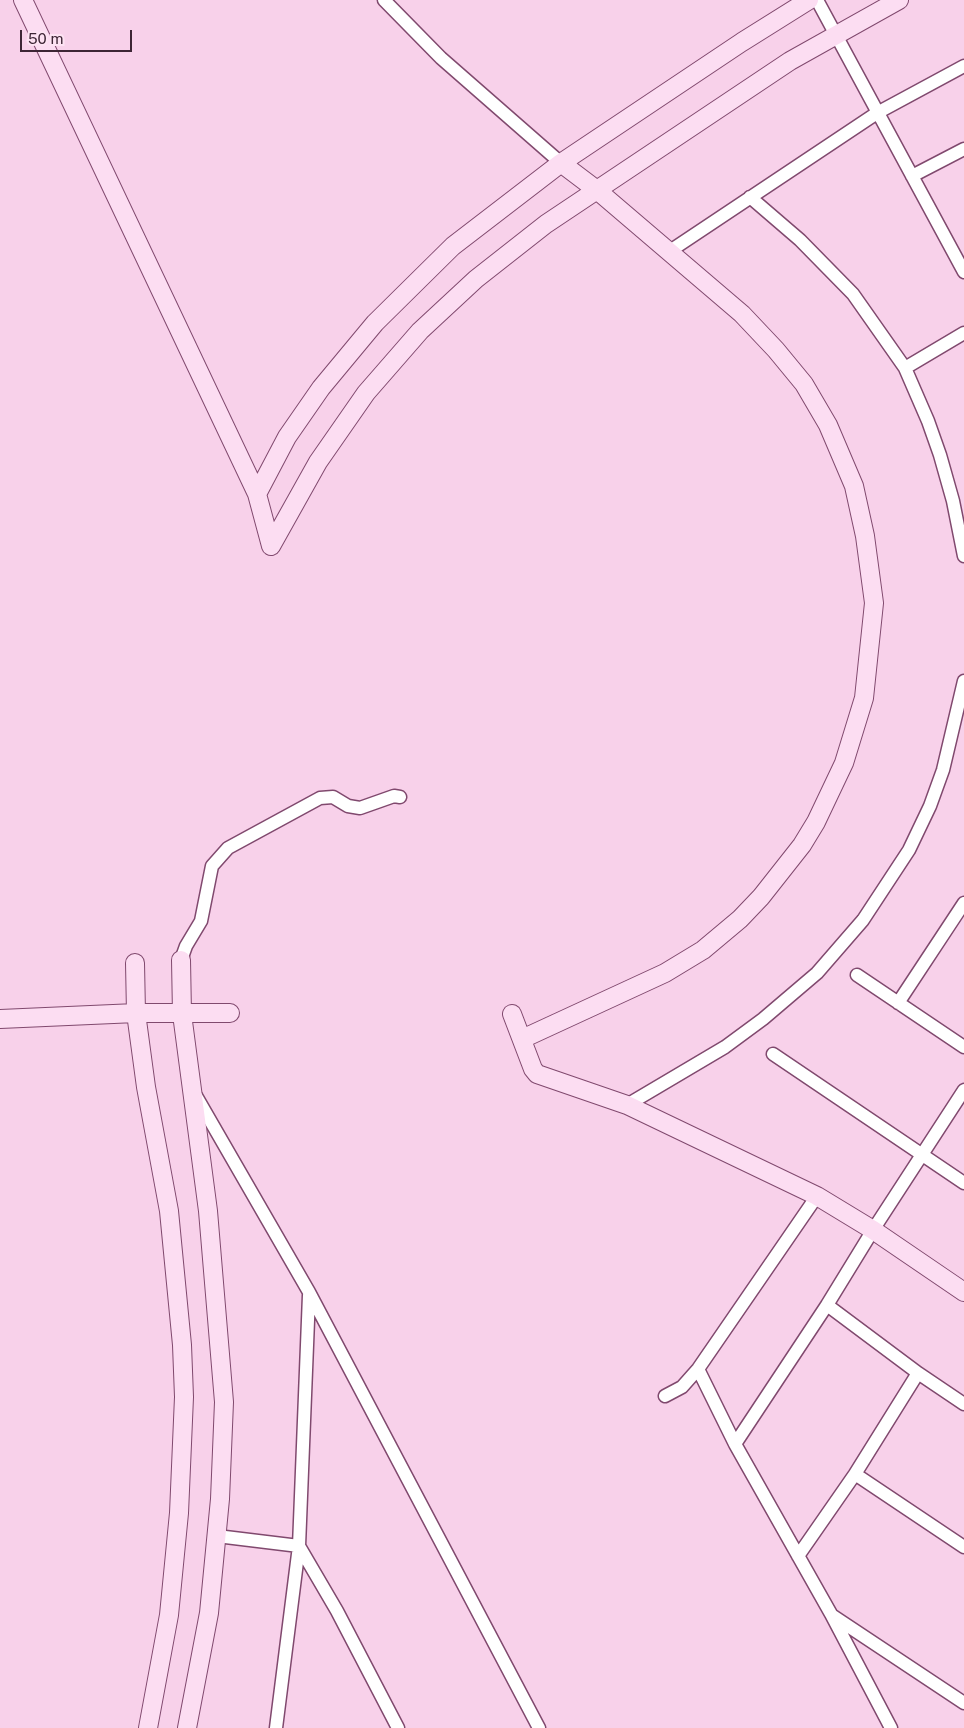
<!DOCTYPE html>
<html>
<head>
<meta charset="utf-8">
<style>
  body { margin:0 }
  #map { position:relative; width:964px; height:1728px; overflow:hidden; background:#f8d1ea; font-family:"Public Sans",sans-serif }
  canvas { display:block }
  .scale { position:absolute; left:20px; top:30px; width:112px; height:22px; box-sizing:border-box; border:2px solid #3d2535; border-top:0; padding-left:6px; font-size:15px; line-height:18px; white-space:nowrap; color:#3d2535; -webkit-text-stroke:4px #fde3f3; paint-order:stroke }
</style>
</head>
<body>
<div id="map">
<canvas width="964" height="1728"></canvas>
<div class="scale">50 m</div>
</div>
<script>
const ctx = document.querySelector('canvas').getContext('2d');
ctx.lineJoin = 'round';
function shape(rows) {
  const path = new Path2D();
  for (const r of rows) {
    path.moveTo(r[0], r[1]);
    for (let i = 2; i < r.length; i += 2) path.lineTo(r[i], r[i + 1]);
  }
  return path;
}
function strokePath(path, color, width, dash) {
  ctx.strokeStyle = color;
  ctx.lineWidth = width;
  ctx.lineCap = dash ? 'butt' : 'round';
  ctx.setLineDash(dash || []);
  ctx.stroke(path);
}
const street = shape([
  [384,0,441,58,561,163],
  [817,0,964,272],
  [912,176,964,149],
  [750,197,800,240,853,294,905,368,928,421,940,455,953,501,964,556],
  [670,251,877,113,964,66],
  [905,368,964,333],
  [181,960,186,946,201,921,212,866,228,848,320,798,333,797,348,806,360,808,394,796,400,797],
  [857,975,964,1047],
  [898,1003,964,903],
  [773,1054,964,1183],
  [196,1096,309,1292,539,1728],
  [627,1105,725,1047,763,1019,817,973,863,920,909,850,930,806,943,770,964,681],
  [698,1369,735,1444,827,1305,873,1230,964,1090],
  [918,1373,964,1404],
  [665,1396,682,1387,698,1369,817,1196],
  [735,1444,831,1614,891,1728],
  [855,1474,964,1547],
  [217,1536,299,1546,337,1611,398,1728],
  [798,1556,855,1474,918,1373,827,1305],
  [833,1616,964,1703],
  [276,1728,299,1546,309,1295]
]);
const secondary = shape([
  [23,0,257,494,271,546],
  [257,494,287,437,321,388,375,323,453,246,561,163,742,42,809,0],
  [271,546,318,462,366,393,420,331,476,279,546,224,790,61,899,0],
  [181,960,182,1014,208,1211,224,1402,220,1499,209,1613,187,1728],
  [135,963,136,1013,146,1087,169,1211,182,1345,184,1397,179,1513,169,1615,148,1728],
  [512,1014,533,1069,537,1074,627,1105,817,1196,873,1230,964,1292],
  [0,1019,136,1013,230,1013],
  [522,1039,665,973,703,950,740,919,761,897,802,845,816,822,844,763,864,698,874,603,865,536,854,486,828,425,804,384,776,350,742,314,598,191,561,163]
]);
strokePath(street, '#80496e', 15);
strokePath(secondary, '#80496e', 20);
strokePath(street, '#fff', 12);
strokePath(secondary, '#fcddf2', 18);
</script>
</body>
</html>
